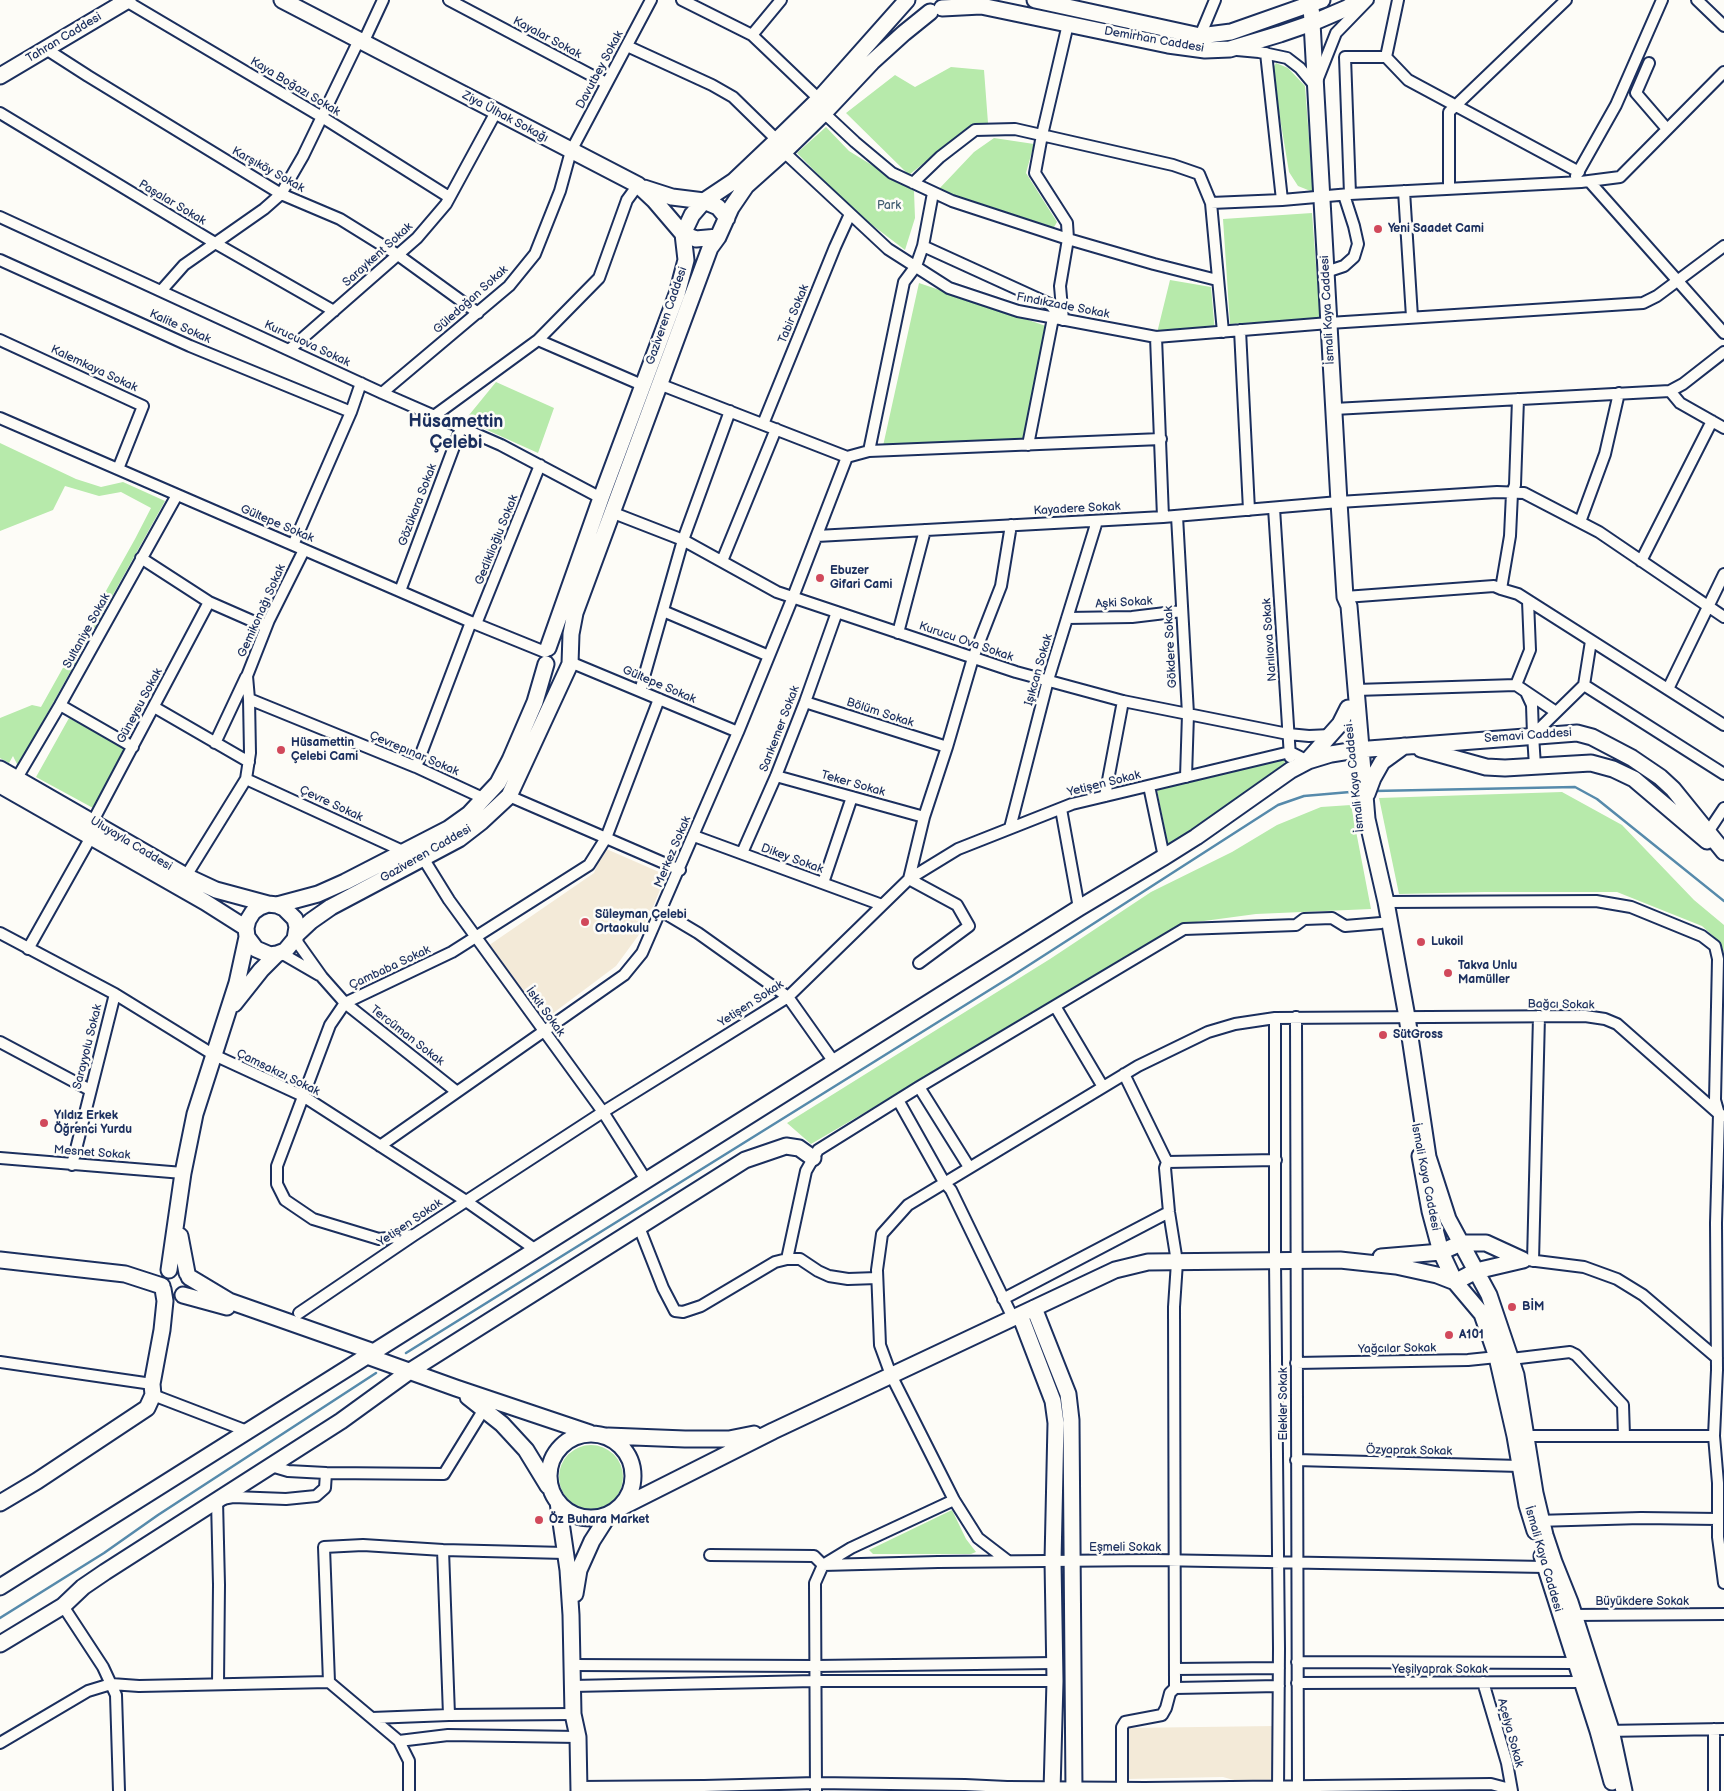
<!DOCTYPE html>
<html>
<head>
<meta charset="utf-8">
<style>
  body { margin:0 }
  canvas { display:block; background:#fdfcf7 }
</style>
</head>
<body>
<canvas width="1724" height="1791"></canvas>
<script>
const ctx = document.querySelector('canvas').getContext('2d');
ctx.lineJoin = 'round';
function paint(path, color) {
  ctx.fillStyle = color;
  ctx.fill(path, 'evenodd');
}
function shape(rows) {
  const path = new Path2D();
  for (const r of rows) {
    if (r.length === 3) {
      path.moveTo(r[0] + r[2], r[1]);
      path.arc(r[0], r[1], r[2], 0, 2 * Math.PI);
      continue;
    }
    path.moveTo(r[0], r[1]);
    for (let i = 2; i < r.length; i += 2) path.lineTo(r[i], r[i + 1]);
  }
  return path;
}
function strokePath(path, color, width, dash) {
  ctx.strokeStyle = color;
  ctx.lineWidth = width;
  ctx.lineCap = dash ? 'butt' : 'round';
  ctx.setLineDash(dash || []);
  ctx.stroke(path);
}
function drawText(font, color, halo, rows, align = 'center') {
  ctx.font = font + ' "Balsamiq Sans",sans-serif';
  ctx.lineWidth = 5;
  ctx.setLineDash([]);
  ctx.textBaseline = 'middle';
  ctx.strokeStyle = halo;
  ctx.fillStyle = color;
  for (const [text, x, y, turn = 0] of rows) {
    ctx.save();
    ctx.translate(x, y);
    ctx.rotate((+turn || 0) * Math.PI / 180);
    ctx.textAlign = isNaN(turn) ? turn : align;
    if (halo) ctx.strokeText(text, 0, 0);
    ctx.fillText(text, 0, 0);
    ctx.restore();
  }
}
const built = shape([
  [604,848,666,875,653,907,638,936,616,966,540,1023,485,948,594,873],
  [1275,1726,1276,1783,1244,1783,1223,1777,1126,1779,1125,1728]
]);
const green = shape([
  [1276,63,1288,68,1305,86,1313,192,1298,186,1289,172,1272,70],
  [951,67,984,70,988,123,966,129,909,175,846,113,895,75,915,87],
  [826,127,849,151,914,191,915,218,905,250,855,212,797,153],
  [994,138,1034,144,1026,173,1057,222,1053,229,938,190,974,152],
  [1312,213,1320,318,1230,324,1223,219],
  [1170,280,1211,287,1215,332,1157,333],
  [919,283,1046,326,1023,441,883,446],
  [496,382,554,408,538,453,465,420],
  [0,443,76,479,101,487,123,482,165,501,18,766,13,756,9,763,0,758,0,718,32,705,41,707,135,539,151,508,121,492,99,496,65,486,53,510,0,531],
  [69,718,125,749,93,808,36,777],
  [1284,758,1285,761,1283,767,1168,845,1157,790],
  [1562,792,1622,825,1694,900,1724,925,1724,954,1721,943,1702,926,1617,892,1485,892,1399,894,1379,798],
  [1351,805,1371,909,1256,914,1189,923,811,1144,787,1123,1050,959,1151,892,1232,852,1277,825,1321,807],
  [591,1477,32],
  [952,1510,966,1539,976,1552,971,1554,873,1554,869,1550]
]);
const stream = shape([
  [1374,791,1575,787,1597,799,1724,901],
  [406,1353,1012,976,1278,805,1304,796,1350,792],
  [0,1618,104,1553,158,1515,376,1373]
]);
const street = shape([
  [449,0,606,83],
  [682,0,752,35,819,99],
  [1697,0,1724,26],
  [126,1,322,117,449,197],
  [752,35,781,0],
  [1200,36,1215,0],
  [363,43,383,0],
  [627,46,712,85,733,97,777,140],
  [46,49,88,76,281,194,340,219,398,255,478,313],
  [1237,50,1259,52,1287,58,1300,68,1315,86,1336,33,1368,0],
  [1266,53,1282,200],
  [1386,57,1398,0],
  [1649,63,1636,93,1667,129],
  [0,113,215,243,334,311],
  [824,113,855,142,892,173,952,201,1068,239,1154,264,1217,280],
  [784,152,888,249,949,288,1018,311,1156,337,1329,323,1643,303,1657,296,1724,246],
  [1576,176,1616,105,1662,0],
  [1589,181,1724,333],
  [913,183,940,157,975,130,1015,129,1173,165,1199,174,1211,203],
  [1449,188,1449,112,1566,0],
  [1404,191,1412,317],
  [1350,194,1345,57,1386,57,1408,80,1579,172],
  [0,217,382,393,501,445,601,498],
  [923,246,1050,304,1063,320,1060,286,1068,239,1067,223,1035,173,1042,135,1068,24],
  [0,260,190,346,351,412],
  [1326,272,1344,266,1354,257,1358,244,1354,226,1344,195],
  [161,291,184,265,264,209,281,194,303,156,359,40],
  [1240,330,1249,510],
  [1223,332,1211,203,1282,200,1350,194,1581,182,1620,177,1724,72],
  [1156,337,1163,517],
  [0,340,143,406,118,469],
  [538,340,642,385],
  [289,350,417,238,446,204,496,112],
  [1670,391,1680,403,1724,428],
  [382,393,509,286,535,254,560,191,571,151,651,0],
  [1334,409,1670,391,1683,384,1724,352],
  [434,416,538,340,599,278,627,200,638,185],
  [0,418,471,622,545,652],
  [763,424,835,247,850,214],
  [1028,445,1053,318],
  [869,451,904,282,916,266,923,246,933,193],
  [847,457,869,451,1161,439],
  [1274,508,1290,757],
  [611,512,683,540,777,592,1016,672,1123,701,1288,734,1309,736,1331,735],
  [1177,516,1188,714,1186,777],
  [1580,522,1605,454,1619,393],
  [817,536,1163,517,1339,502,1497,492,1524,493,1599,532,1724,617],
  [293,545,351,412,361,383],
  [141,558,209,602,266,627],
  [722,561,776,429],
  [1641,561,1712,421],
  [1501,589,1510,536,1512,493,1515,485,1518,399],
  [400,591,461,428],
  [1345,597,1494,586,1501,589,1518,594,1724,725],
  [663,611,769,656],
  [1067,618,1132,617,1182,611],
  [476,624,540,465],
  [898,633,925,530],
  [570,662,738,732],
  [1516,685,1530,650,1528,601],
  [1584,685,1591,641],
  [1668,689,1724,574],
  [1356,690,1516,685,1556,712],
  [640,691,683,540,730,411],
  [1526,692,1532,705,1533,735],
  [249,699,416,767,485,799],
  [805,702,947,747],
  [60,705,133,747],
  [154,707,249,762],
  [215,743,246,677],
  [1535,766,1533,735,1584,685,1724,774],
  [416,767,471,622],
  [776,776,924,817],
  [17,778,60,705,177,495],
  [246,779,405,852],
  [1149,786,1164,857],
  [509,796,680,870],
  [1105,796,1123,701],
  [1061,809,1079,908],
  [93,821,209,602],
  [1010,828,1048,680,1097,521],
  [1708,832,1724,808],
  [694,836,882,905],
  [742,853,776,776,805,702,837,612],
  [423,858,449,900,603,1112,646,1180],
  [186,876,246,779,250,753,249,699,247,676,269,620,304,550],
  [823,883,852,797],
  [1386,902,1596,901,1631,907,1702,936,1715,946,1718,959,1715,1100,1719,1114,1716,1223,1717,1370,1714,1436,1520,1436],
  [661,911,698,933,788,997,834,1062],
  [0,933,115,994,214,1055,303,1096,466,1201,536,1250],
  [295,939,322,977,345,1003,457,1092],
  [28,949,91,837],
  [281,953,319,975],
  [919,963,969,926,957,905,909,879,924,817,947,747,973,658,1001,586,1011,525],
  [1055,1006,1103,1087],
  [1296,1017,1298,1791],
  [1275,1018,1275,1262,1279,1648,1278,1791],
  [0,1042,90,1090],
  [1124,1074,1167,1162,1276,1160],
  [919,1087,969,1167],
  [898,1100,944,1182,951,1190,1013,1318],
  [380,1146,624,975,642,953,738,732,793,597,847,457,659,384],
  [0,1158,183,1173],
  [1167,1162,1165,1168,1169,1212,1177,1262,1174,1307,1175,1688],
  [72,1165,115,994],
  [639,1227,663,1288,675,1311,683,1312,701,1306,775,1262,787,1259,800,1259,818,1271,829,1276,848,1279,877,1278],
  [413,1235,379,1239,313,1219,285,1200,277,1184,277,1166,330,1025,345,1003,452,952,589,865,606,838,659,699],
  [787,1259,806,1171,818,1150,919,1087,1184,929,1296,925,1304,919,1332,918,1345,926,1381,923],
  [1528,1260,1584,1267,1617,1279,1643,1295,1717,1358],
  [1533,1261,1539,1016],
  [1003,1299,1169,1212],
  [299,1313,414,1235,603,1112,788,997,909,879,958,849,1072,804,1290,752,1308,761],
  [1511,1359,1570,1352,1576,1355,1623,1405,1624,1436],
  [0,1362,152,1384],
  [1296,1363,1468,1360,1497,1357],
  [153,1395,247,1431],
  [1714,1436,1718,1483,1718,1537,1724,1583],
  [1296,1460,1520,1466],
  [271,1466,288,1471,326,1473,444,1474,484,1409],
  [1536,1521,1641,1518,1718,1519],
  [443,1550,449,1715],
  [710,1555,814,1556,823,1565,938,1562,1155,1560,1545,1567],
  [1008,1561,978,1538,954,1500,891,1375,880,1345,877,1270,882,1234,908,1205,1138,1066,1208,1032,1235,1024,1275,1018,1585,1016,1605,1019,1617,1024,1719,1114,1724,1116],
  [63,1606,103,1667,116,1695,119,1791],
  [1570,1615,1724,1614],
  [1297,1662,1576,1663],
  [572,1665,815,1666,1055,1663],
  [1175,1669,1279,1668],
  [329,1682,324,1547,363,1545,443,1550,565,1553],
  [1483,1682,1507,1763,1512,1791],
  [1297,1683,1582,1682],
  [218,1684,219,1585,217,1500,233,1497,286,1499,316,1496,325,1488,326,1473],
  [572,1686,815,1681,1055,1681],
  [372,1718,449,1715,573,1714],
  [1605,1731,1724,1729],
  [399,1741,448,1735,578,1737],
  [0,1743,88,1691,111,1684,139,1686,329,1682,399,1741,409,1761,409,1791],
  [579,1787,704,1786,816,1783,965,1785,1007,1787],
  [1122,1788,1122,1727,1125,1722,1162,1715,1166,1708,1170,1693,1175,1688,1279,1686],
  [816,1791,815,1583,823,1565,851,1548,954,1500],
  [999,1791,1008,1787,1145,1788,1491,1784,1510,1789],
  [1714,1791,1714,1729]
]);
const secondary = shape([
  [282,0,638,185,654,200,683,234,696,239,718,237],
  [1035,0,1200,36,1231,32,1322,0],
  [1311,5,1339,502,1345,597,1349,606,1367,819,1386,902,1407,1017,1428,1157,1448,1219,1489,1295,1516,1375,1535,1493,1545,1535,1554,1562,1570,1602,1611,1730,1624,1791],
  [942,8,981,6,1168,45,1205,50,1230,49,1280,34,1312,23,1347,8,1359,0],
  [0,76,128,0],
  [644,188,672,197,704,201,718,207,727,218],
  [548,648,601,498,677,294,686,260,683,234,692,215,704,201,734,181,774,143,819,99,907,0],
  [1421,749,1486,767,1505,768,1591,763,1613,769,1634,779,1707,841],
  [1308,760,1340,724,1348,708],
  [0,769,186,876,216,890,268,904],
  [0,785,205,902,246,928],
  [1367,794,1373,778,1382,762,1404,746],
  [277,905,318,894,345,882,448,829,469,814,498,783,510,760,535,702,546,664],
  [296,935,311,921,331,907,459,839,481,822,509,796,570,664,571,634,575,613,710,248,718,237,731,208,746,186,784,152,824,113,872,62,904,33,930,12],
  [234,1004,261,970,277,954],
  [1420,1156,1430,1211,1441,1252,1455,1282,1482,1314,1497,1357,1515,1436,1527,1505,1535,1531],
  [180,1236,187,1273],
  [1381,1257,1441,1252,1461,1243,1486,1243,1523,1260],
  [0,1260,125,1274,162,1286],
  [169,1270,183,1173,195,1114,237,983,247,937,246,928,248,920,253,912,260,907,268,904,277,905,284,908,295,919,297,927,295,939,285,951,277,954,270,955,256,949,247,937],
  [189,1277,229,1301,374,1352],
  [183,1295,227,1307],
  [1034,1308,1068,1394,1071,1420,1074,1791],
  [1020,1315,1053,1401,1056,1423,1053,1561,1055,1681,1052,1791],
  [367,1356,456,1388,590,1433],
  [468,1397,502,1424,526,1450,548,1486],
  [591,1476,42],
  [608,1436,685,1439,729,1439,754,1434],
  [558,1502,568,1570,571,1615,573,1714,578,1737,579,1791],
  [0,1503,37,1481,147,1408,153,1395,152,1384,162,1330,165,1301,163,1289],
  [620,1508,773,1431,1115,1270,1148,1262,1340,1260,1396,1266,1437,1275,1455,1282,1476,1271,1523,1260],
  [1542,1556,1598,1731,1612,1782],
  [0,1587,1079,908,1164,857,1196,837,1291,770,1308,761,1331,754,1356,750,1577,733,1592,737,1632,758,1660,777,1673,789,1724,852],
  [575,1594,579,1570,592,1541,608,1516],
  [0,1644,63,1606,83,1587,105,1572,341,1421,410,1371,745,1160,786,1146,799,1148,813,1158]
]);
const markers = [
  [1378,229,5,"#d1495b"],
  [820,578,5,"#d1495b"],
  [281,750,5,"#d1495b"],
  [585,922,5,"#d1495b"],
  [1421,942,5,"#d1495b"],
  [1448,973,5,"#d1495b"],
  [1383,1035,5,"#d1495b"],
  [44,1123,5,"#d1495b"],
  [1512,1307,5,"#d1495b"],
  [1449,1335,5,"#d1495b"],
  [539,1520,5,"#d1495b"]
];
const streetNames = [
  ["Tahran Caddesi",64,38,-31],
  ["Kayalar Sokak",547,38,28],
  ["Demirhan Caddesi",1154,40,10],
  ["Davutbey Sokak",600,70,-62],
  ["Kaya Boğazı Sokak",295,87,31],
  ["Ziya Ülhak Sokağı",505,117,28],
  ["Karşıköy Sokak",268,170,29],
  ["Paşalar Sokak",172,203,31],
  ["Saraykent Sokak",378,255,-42],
  ["Güledoğan Sokak",471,300,-42],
  ["Fındıkzade Sokak",1063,306,11],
  ["İsmali Kaya Caddesi",1328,310,-93],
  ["Tabir Sokak",794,314,-68],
  ["Gaziveren Caddesi",667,316,-71],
  ["Kalite Sokak",180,327,24],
  ["Kurucuova Sokak",307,344,25],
  ["Kalemkaya Sokak",94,369,25],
  ["Gözükara Sokak",418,505,-69],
  ["Kayadere Sokak",1077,509,-3],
  ["Gültepe Sokak",277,524,23],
  ["Gediklioğlu Sokak",497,540,-68],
  ["Aşki Sokak",1124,603,-3],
  ["Gemikonağı Sokak",262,611,-66],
  ["Sultaniye Sokak",87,631,-61],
  ["Narılıova Sokak",1270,640,-94],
  ["Kurucu Ova Sokak",966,642,19],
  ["Gökdere Sokak",1171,647,-93],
  ["Işıkcan Sokak",1039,670,-74],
  ["Gültepe Sokak",659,685,23],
  ["Güneysu Sokak",140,706,-62],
  ["Bölüm Sokak",880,713,18],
  ["Sarıkemer Sokak",780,729,-69],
  ["Semavi Caddesi",1528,736,-4],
  ["Çevrepınar Sokak",414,754,23],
  ["İsmali Kaya Caddesi",1355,778,-96],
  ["Teker Sokak",853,784,16],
  ["Yetişen Sokak",1104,784,-14],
  ["Çevre Sokak",331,804,25],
  ["Uluyayla Caddesi",131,844,31],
  ["Merkez Sokak",673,852,-67],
  ["Gaziveren Caddesi",426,854,-30],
  ["Dikey Sokak",792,859,20],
  ["Çambaba Sokak",390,968,-25],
  ["Yetişen Sokak",751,1004,-33],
  ["Bağcı Sokak",1561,1005,1],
  ["İskit Sokak",545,1012,54],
  ["Tercüman Sokak",407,1036,38],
  ["Sarayyolu Sokak",88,1047,-76],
  ["Çamsakızı Sokak",278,1073,26],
  ["Mesnet Sokak",92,1153,4],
  ["İsmali Kaya Caddesi",1425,1177,79],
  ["Yetişen Sokak",410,1223,-34],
  ["Yağcılar Sokak",1397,1349,-1],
  ["Elekler Sokak",1284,1404,-90],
  ["Özyaprak Sokak",1409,1451,1],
  ["Eşmeli Sokak",1125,1548],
  ["İsmali Kaya Caddesi",1543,1559,74],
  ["Büyükdere Sokak",1642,1602],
  ["Yeşilyaprak Sokak",1440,1670],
  ["Açelya Sokak",1510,1733,75]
];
const parkNames = [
  ["Park",889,206]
];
const poiNames = [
  ["Yeni Saadet Cami",1388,229],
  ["Ebuzer",830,571],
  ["Gifari Cami",830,585],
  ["Hüsamettin",291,743],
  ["Çelebi Cami",291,757],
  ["Süleyman Çelebi",595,915],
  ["Ortaokulu",595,929],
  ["Lukoil",1431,942],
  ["Takva Unlu",1458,966],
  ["Mamüller",1458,980],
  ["SütGross",1393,1035],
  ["Yıldız Erkek",54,1116],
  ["Öğrenci Yurdu",54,1130],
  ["BİM",1522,1307],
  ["A101",1459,1335],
  ["Öz Buhara Market",549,1520]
];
const districtNames = [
  ["Hüsamettin",456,422],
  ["Çelebi",456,443]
];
paint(built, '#f3ead8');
paint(green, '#b7eaab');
strokePath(stream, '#568aab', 2.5);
strokePath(street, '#1b2f5e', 14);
strokePath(secondary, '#1b2f5e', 19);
strokePath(street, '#fdfcf7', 10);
strokePath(secondary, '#fdfcf7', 15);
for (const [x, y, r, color] of markers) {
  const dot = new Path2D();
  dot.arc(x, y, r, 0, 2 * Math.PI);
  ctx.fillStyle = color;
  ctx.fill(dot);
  strokePath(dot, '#fdfcf7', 2);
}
drawText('12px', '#1b2f5e', '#fdfcf7', streetNames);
drawText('12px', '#425e71', '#fdfcf7', parkNames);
drawText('bold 12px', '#1b2f5e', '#fdfcf7', poiNames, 'left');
drawText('bold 18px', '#1b2f5e', '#fdfcf7', districtNames);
</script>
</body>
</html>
